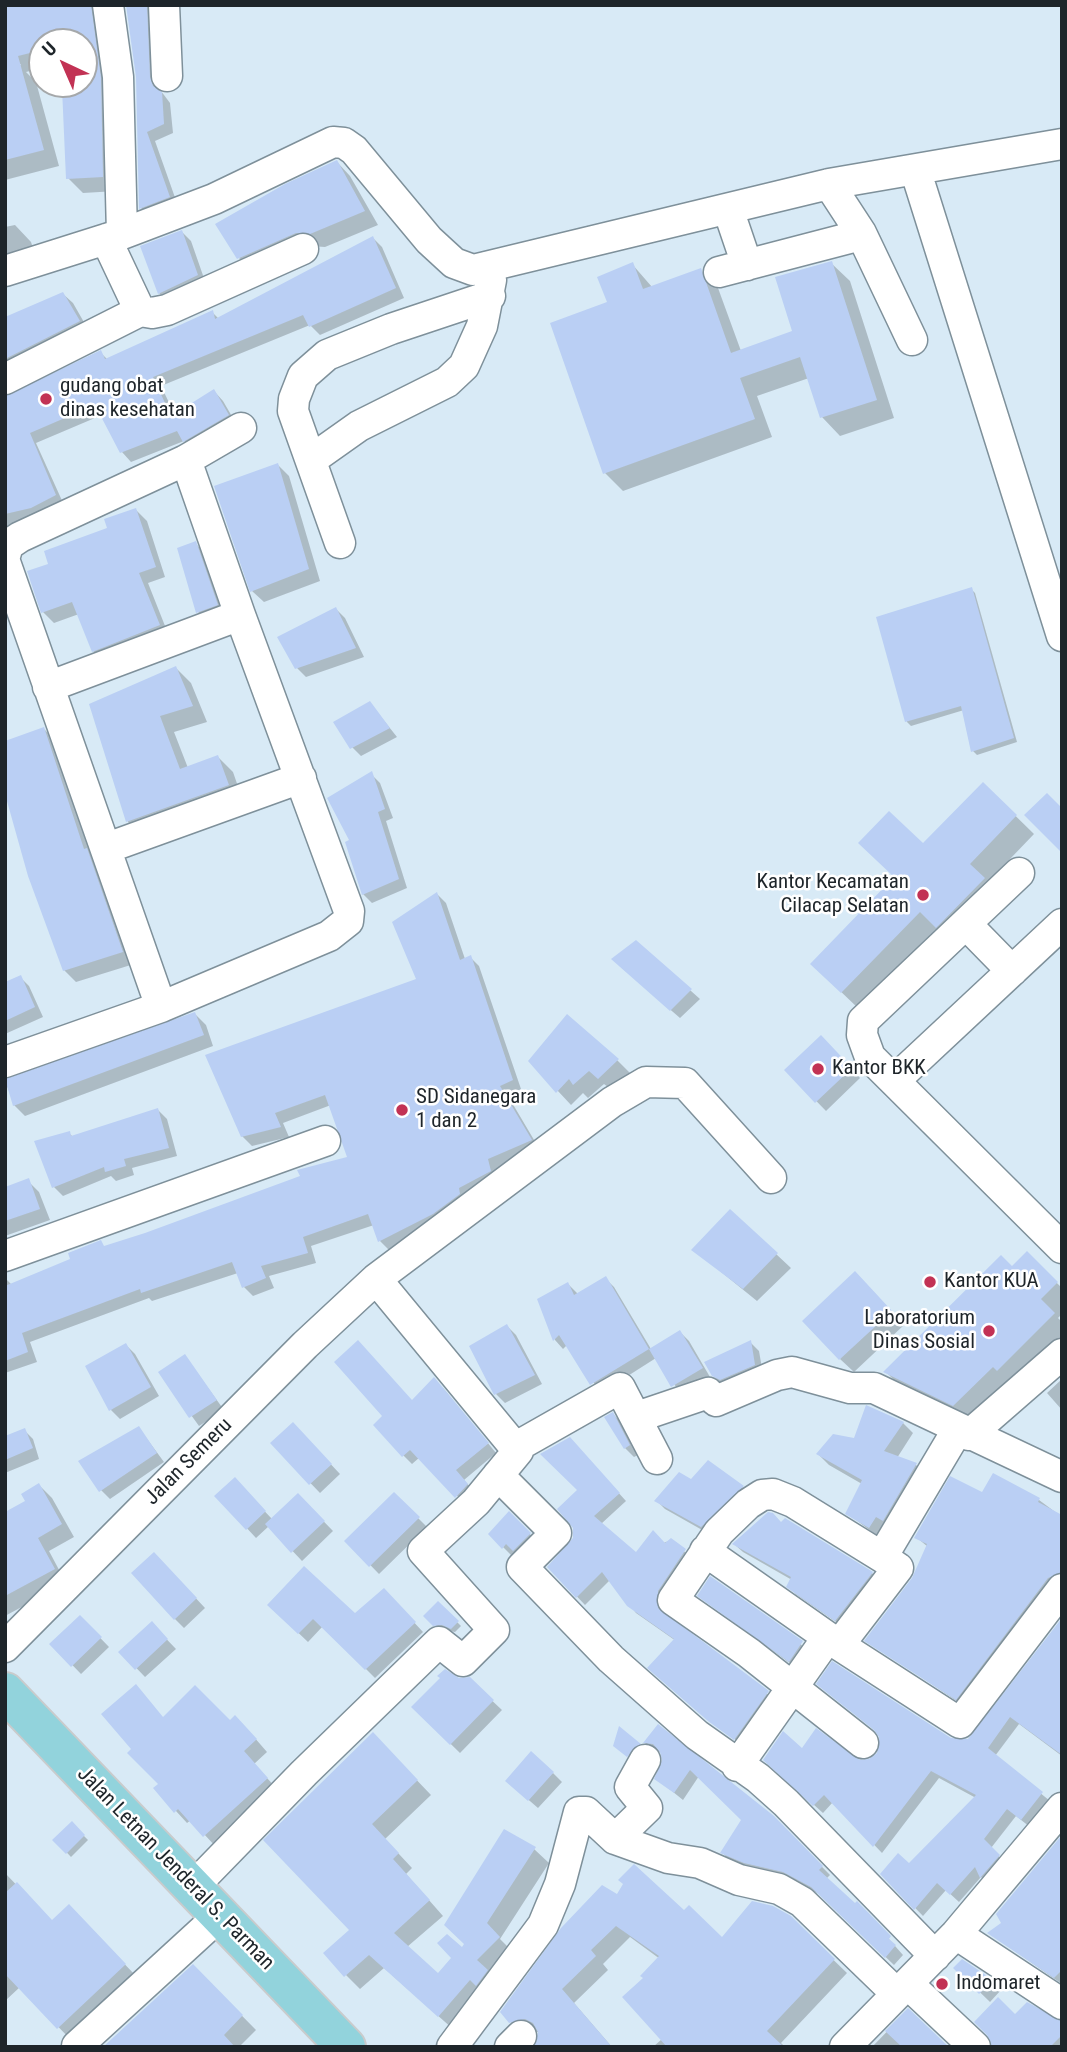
<!DOCTYPE html>
<html>
<head>
<meta charset="utf-8">
<style>
  body { margin:0 }
  #map { position:relative; width:1067px; height:2052px; overflow:hidden; background:#d8eaf6; font-family:"Roboto Condensed",sans-serif }
  canvas { display:block }
  .frame { position:absolute; inset:0; border:7px solid #1e252a; pointer-events:none }
  .north { position:absolute; left:28px; top:28px; width:70px; height:70px; box-sizing:border-box; background:#fff; border:2px solid #a5a8aa; border-radius:50%; rotate:316deg; font-size:19px; font-weight:700; line-height:28px; text-align:center; color:#1e252a }
  .north::after { content:''; display:block; margin:auto; width:24px; height:32px; background:#c23254; clip-path:polygon(50% 0,100% 100%,50% 72%,0 100%) }
</style>
</head>
<body>
<div id="map">
<canvas width="1067" height="2052"></canvas>
<div class="frame"></div>
<div class="north">U</div>
</div>
<script>
const ctx = document.querySelector('canvas').getContext('2d');
ctx.lineJoin = 'round';
function paint(path, color) {
  ctx.fillStyle = color;
  ctx.fill(path, 'evenodd');
}
function shape(rows) {
  const path = new Path2D();
  for (const r of rows) {
    path.moveTo(r[0], r[1]);
    for (let i = 2; i < r.length; i += 2) path.lineTo(r[i], r[i + 1]);
  }
  return path;
}
function strokePath(path, color, width, dash) {
  ctx.strokeStyle = color;
  ctx.lineWidth = width;
  ctx.lineCap = dash ? 'butt' : 'round';
  ctx.setLineDash(dash || []);
  ctx.stroke(path);
}
function drawText(font, color, halo, rows, align = 'center') {
  ctx.font = font + ' "Roboto Condensed",sans-serif';
  ctx.lineWidth = 5;
  ctx.setLineDash([]);
  ctx.textBaseline = 'middle';
  ctx.strokeStyle = halo;
  ctx.fillStyle = color;
  for (const [text, x, y, turn = 0] of rows) {
    ctx.save();
    ctx.translate(x, y);
    ctx.rotate((+turn || 0) * Math.PI / 180);
    ctx.textAlign = isNaN(turn) ? turn : align;
    if (halo) ctx.strokeText(text, 0, 0);
    ctx.fillText(text, 0, 0);
    ctx.restore();
  }
}
const shadow = shape([
  [5,5,115,5,117,191,83,193,68,178,68,84,84,84,84,42,42,42,42,68,26,72,36,82,59,166,5,180,5,71,21,65,13,56],
  [136,5,160,5,155,15,158,87,170,103,173,133,155,141,178,206,149,217,141,208],
  [337,162,350,176,378,225,325,247,310,246,253,272,239,258],
  [15,225,31,242,37,260,5,269,5,227],
  [182,232,191,241,206,284,168,302,159,293],
  [373,238,382,247,404,298,320,335,310,325,161,386,175,415,214,391,223,401,237,425,193,450,184,441,131,462,122,452,102,415,36,443,64,505,41,517,5,527,5,457,100,352,107,359,212,312,219,319],
  [831,263,850,281,894,418,840,436,822,417,809,378,757,396,772,437,623,491,605,473,609,303,632,264,652,287,700,270,718,288,741,351,794,332],
  [63,294,73,303,89,331,5,374,5,319],
  [278,465,289,476,320,581,264,602,252,591],
  [136,510,147,521,165,577,148,583,169,636,104,662,93,651,79,614,54,623,43,612,50,565],
  [195,543,204,552,226,614,207,621,198,612],
  [971,589,975,593,1017,742,977,755,973,751,964,710,911,726,907,722,878,618],
  [336,609,345,618,364,657,306,677,297,668],
  [176,668,191,683,207,722,174,732,188,768,218,757,233,772,243,801,143,837,128,822,91,705],
  [370,703,397,737,361,756,352,747],
  [44,729,56,741,134,964,76,982,64,970,8,799,5,800,5,743],
  [371,774,380,783,393,818,386,821,407,888,372,903,363,894,352,841],
  [983,784,1034,834,987,883,1002,898,860,1010,812,964],
  [437,894,446,903,465,959,470,957,479,966,521,1089,508,1096,540,1150,497,1168,500,1180,443,1223,389,1250,380,1241,374,1225,311,1246,316,1263,269,1276,274,1288,253,1296,244,1287,238,1273,152,1301,149,1298,30,1342,37,1362,5,1373,5,1278,12,1285,350,1158,331,1105,283,1123,289,1137,252,1146,242,1136,418,980],
  [636,942,700,999,680,1018,622,968],
  [20,977,29,986,43,1017,5,1034,5,984],
  [195,1014,206,1025,213,1046,25,1116,14,1105,5,1080],
  [830,1046,860,1078,826,1111,786,1070],
  [617,1060,631,1074,613,1091,604,1084,588,1098,583,1093,571,1105,530,1061],
  [158,1110,167,1119,177,1156,132,1168,134,1175,116,1181,111,1176,63,1196,54,1187,69,1133,73,1137],
  [28,1181,39,1192,50,1220,5,1236,5,1189],
  [730,1211,791,1268,757,1301,694,1250],
  [1027,1254,1062,1288,1062,1314,1058,1318,1062,1322,1062,1342,972,1423,903,1389,886,1372],
  [605,1278,614,1287,651,1349,680,1332,689,1341,710,1377,681,1394,656,1358,601,1393,567,1345,563,1349,555,1340,539,1300,568,1284,578,1294],
  [869,1287,904,1325,854,1372,840,1359],
  [507,1326,516,1335,542,1384,505,1403,496,1394],
  [750,1342,759,1351,763,1374,723,1385,713,1375],
  [126,1345,135,1354,159,1396,120,1419,111,1410],
  [185,1356,224,1410,199,1426,160,1372],
  [1062,1379,1062,1410,1047,1393],
  [443,1388,496,1453,464,1480,476,1494,466,1505,420,1457,412,1464,403,1455,385,1416],
  [613,1414,622,1423,638,1455,634,1457,625,1448],
  [903,1423,913,1433,897,1458,916,1465,927,1475,880,1538,847,1513,862,1484,829,1465,818,1454],
  [293,1424,340,1474,320,1493,272,1443],
  [139,1428,164,1462,110,1499,101,1490],
  [24,1430,33,1439,39,1459,5,1473,5,1438],
  [577,1447,626,1501,601,1524,636,1554,671,1540,693,1559,665,1599,665,1616,775,1700,743,1746,657,1675,676,1641,636,1613,610,1580,585,1605,549,1567,574,1539,579,1490],
  [235,1480,272,1519,298,1495,333,1531,302,1561,269,1526,256,1538,217,1496],
  [692,1481,742,1487,751,1496,711,1535,665,1509,656,1500],
  [39,1485,52,1498,74,1537,49,1551,66,1583,5,1616,5,1514,28,1501],
  [394,1494,427,1527,379,1574,347,1541],
  [983,1494,1039,1500,1062,1517,1062,1579,964,1706,867,1640,914,1579,928,1547,916,1537],
  [509,1514,539,1543,512,1556,490,1534],
  [782,1524,872,1573,880,1582,845,1628,797,1595,788,1586,792,1580,743,1552,734,1544],
  [163,1563,205,1608,184,1628,175,1619],
  [711,1579,811,1652,799,1670,699,1595],
  [384,1590,423,1632,375,1678,323,1626,308,1642,269,1605,355,1616],
  [438,1603,461,1626,455,1632,439,1629,426,1616],
  [80,1617,109,1647,81,1674,52,1644],
  [1062,1621,1062,1756,1019,1724,995,1756,1050,1801,1030,1827,1016,1816,991,1848,1006,1864,989,1885,981,1877,959,1902,946,1890,923,1916,882,1874,909,1865,976,1798,939,1778,882,1853,833,1802,823,1813,773,1768,803,1750,859,1762,950,1739,967,1741],
  [152,1624,176,1649,145,1677,121,1652],
  [442,1678,469,1679,502,1710,460,1753,413,1707],
  [164,1718,247,1729,267,1752,254,1764,279,1791,216,1847,191,1820,187,1823,176,1811,160,1784],
  [658,1726,773,1817,830,1875,826,1879,865,1912,903,1955,894,1965,821,1895,793,1880,754,1871,730,1861,722,1852,744,1820,699,1776,683,1800,657,1779,664,1761,662,1752,653,1751,645,1743],
  [387,1749,431,1795,385,1839,412,1868,406,1874,443,1916,407,1947,438,1975,462,1949,534,1849,549,1863,500,1939,513,1952,453,2029,384,1968,360,1989,346,1975,352,1930,266,1840],
  [553,1773,562,1782,538,1808,516,1789],
  [72,1824,88,1840,71,1857,55,1840],
  [1062,1838,1062,1984,989,1933,1003,1924],
  [5,1873,52,1922,69,1906,136,1976,70,2039,20,1987,5,2001],
  [617,1896,684,1912,723,1939,790,1918,847,1973,781,2043,785,2047,653,2047,662,2039,646,1978,660,1959,630,1937,603,1964,608,1970,574,2003,612,2047,536,2047,540,2040,538,2032,524,2035,511,2022],
  [962,1961,1001,1990,990,2002,955,1968],
  [193,1966,256,2030,239,2047,105,2047],
  [908,2010,947,2047,872,2047],
  [1015,2017,1062,2022,1062,2047,993,2047]
]);
const building = shape([
  [5,5,91,5,101,78,103,177,66,179,62,88,84,84,84,42,42,42,42,50,18,56,44,150,5,160],
  [126,5,147,5,150,77,153,86,162,92,164,124,147,132,170,197,139,209,136,77],
  [337,160,365,211,310,234,296,233,237,259,215,224,285,184],
  [182,230,198,275,158,294,140,246],
  [373,236,396,288,309,327,303,315,153,377,171,416,214,389,229,415,183,442,177,431,120,453,95,405,30,433,56,495,31,508,5,514,5,396,101,350,105,359,213,310,215,319],
  [832,261,877,400,820,418,800,357,740,378,755,419,603,474,550,323,607,302,597,277,633,262,643,289,701,268,731,353,792,331,775,277],
  [63,292,80,321,5,359,5,317],
  [278,463,309,569,250,592,214,486],
  [136,508,156,567,139,573,160,625,92,652,72,602,41,613,27,571,48,564,44,551,107,528,104,519],
  [196,541,218,605,196,613,177,548],
  [972,587,1014,738,971,752,961,706,905,722,876,617],
  [336,607,356,648,295,669,277,637],
  [176,666,193,706,160,716,180,769,218,755,229,785,126,822,89,704],
  [370,701,390,728,350,749,333,722],
  [44,727,84,849,87,848,123,952,63,971,28,876,5,794,5,741],
  [372,771,385,809,378,812,399,879,362,895,345,842,349,840,327,798],
  [983,782,1017,815,970,864,985,878,936,928,920,912,841,993,810,964,894,877,858,843,889,811,923,843],
  [1047,793,1062,808,1062,853,1024,815],
  [437,892,460,960,471,955,513,1080,500,1086,532,1140,488,1159,491,1171,459,1188,460,1194,433,1214,378,1242,368,1214,303,1237,308,1253,261,1266,266,1278,242,1288,232,1262,141,1293,140,1289,22,1333,28,1352,5,1361,5,1286,70,1259,68,1253,101,1240,104,1246,145,1233,300,1176,297,1170,347,1157,325,1095,275,1113,281,1127,241,1137,205,1055,416,979,392,922],
  [636,940,692,989,670,1011,611,959],
  [21,975,35,1007,5,1021,5,982],
  [195,1012,204,1035,13,1106,5,1079],
  [567,1014,619,1059,598,1079,589,1071,573,1085,569,1079,556,1093,528,1061],
  [821,1035,852,1068,815,1103,784,1070],
  [158,1108,169,1148,124,1159,126,1166,105,1172,104,1167,52,1188,34,1141,70,1131,71,1136],
  [29,1178,40,1209,5,1221,5,1187],
  [730,1209,778,1253,743,1289,691,1250],
  [1027,1251,1058,1282,1041,1299,1055,1313,997,1371,993,1367,953,1406,883,1372,1001,1255,1012,1266],
  [855,1271,892,1311,839,1360,802,1321],
  [606,1276,649,1349,590,1385,559,1335,553,1341,537,1299,568,1282,574,1295],
  [507,1324,535,1375,494,1395,469,1346],
  [680,1330,703,1368,671,1387,649,1349],
  [358,1340,412,1400,434,1377,489,1443,456,1470,468,1484,455,1498,410,1450,402,1457,373,1425,382,1416,334,1362],
  [751,1340,755,1365,720,1380,712,1376,704,1362],
  [126,1343,151,1387,109,1411,85,1366],
  [185,1354,217,1400,189,1418,158,1372],
  [866,1405,904,1422,884,1451,917,1463,883,1521,876,1517,869,1528,845,1514,862,1480,816,1454,833,1434,854,1438],
  [613,1412,630,1445,624,1449,604,1417],
  [293,1422,332,1464,309,1485,270,1443],
  [139,1426,157,1453,99,1492,78,1461],
  [25,1428,33,1448,5,1460,5,1436],
  [570,1437,620,1493,594,1516,636,1552,653,1530,665,1543,671,1538,686,1549,658,1591,658,1608,769,1691,734,1740,708,1721,647,1668,674,1639,627,1606,602,1572,576,1598,547,1567,573,1538,573,1528,557,1509,577,1490,540,1454],
  [708,1460,744,1486,701,1527,654,1501,679,1472,691,1479],
  [993,1473,1040,1498,1038,1502,1062,1515,1062,1572,1048,1578,956,1700,864,1641,912,1578,927,1544,914,1538,950,1476,982,1492],
  [235,1477,266,1511,246,1530,214,1496],
  [39,1483,62,1524,38,1538,55,1569,5,1596,5,1512,25,1501,21,1494],
  [394,1492,420,1517,369,1567,344,1541],
  [298,1493,325,1521,291,1553,265,1524],
  [509,1511,531,1533,513,1551,506,1544,502,1549,488,1534],
  [768,1512,773,1513,781,1522,785,1518,873,1572,835,1621,786,1587,791,1577,732,1544],
  [154,1552,197,1598,174,1620,131,1573],
  [304,1566,355,1613,384,1588,416,1622,365,1670,313,1619,298,1634,267,1605],
  [710,1576,803,1641,789,1662,697,1596],
  [438,1601,459,1621,451,1629,442,1625,433,1626,423,1616],
  [80,1615,102,1637,71,1667,49,1644],
  [1062,1618,1062,1755,1010,1717,988,1748,1043,1792,1021,1820,1007,1809,984,1839,1000,1855,980,1878,975,1867,950,1895,937,1883,914,1910,880,1874,898,1853,909,1863,976,1795,931,1771,873,1847,824,1795,813,1806,763,1760,783,1731,802,1748,816,1728,860,1760,869,1759,877,1753,879,1737,874,1730,816,1684,832,1661,951,1738,968,1739],
  [152,1621,168,1639,135,1670,118,1652],
  [445,1669,459,1678,470,1677,494,1700,450,1745,411,1707,440,1678,437,1676],
  [136,1684,163,1717,195,1685,230,1720,235,1715,257,1739,244,1751,268,1778,203,1837,178,1809,174,1813,153,1788,158,1784,127,1753,131,1749,101,1714],
  [658,1724,774,1816,823,1866,819,1870,855,1903,857,1901,891,1936,889,1939,896,1945,885,1958,811,1887,783,1872,744,1863,720,1853,741,1820,690,1770,674,1793,654,1779,662,1760,660,1752,653,1744,643,1743],
  [619,1726,641,1744,627,1757,613,1746],
  [373,1732,418,1780,372,1824,399,1853,393,1859,430,1900,394,1933,438,1973,451,1958,437,1943,447,1934,462,1947,464,1944,444,1925,504,1829,536,1847,487,1923,500,1937,477,1960,488,1970,476,1986,470,1980,438,2017,369,1955,344,1977,323,1953,349,1930,263,1840],
  [531,1751,554,1772,528,1801,505,1781],
  [72,1821,85,1835,66,1854,52,1840],
  [1062,1835,1062,1970,1054,1978,987,1933,1001,1923,996,1914],
  [634,1864,684,1910,689,1905,722,1937,752,1901,773,1906,791,1916,835,1959,767,2031,784,2047,667,2047,622,1997,643,1978,640,1976,659,1956,616,1926,591,1950,596,1956,562,1989,612,2047,534,2047,538,2032,533,2023,525,2019,509,2023,500,2012,561,1928,602,1885,617,1894,623,1884,618,1880],
  [17,1882,52,1920,69,1904,126,1964,57,2029,5,1974,5,1893],
  [962,1959,993,1980,979,1994,953,1968],
  [193,1964,243,2015,224,2035,235,2047,103,2047],
  [998,1997,1015,2014,1027,2002,1062,2021,1062,2035,1050,2047,992,2047,987,2035,974,2022],
  [908,2008,949,2047,902,2047,885,2031]
]);
const minor = shape([
  [108,5,118,77,122,234],
  [164,5,167,76],
  [916,172,1062,636],
  [829,184,861,233,912,340],
  [728,209,747,265],
  [106,239,140,311,152,313,167,310,303,249],
  [5,271,122,234,214,199,333,142,344,143,354,150,429,240,454,263,473,270,829,184,1062,144],
  [719,272,861,235],
  [5,379,140,311],
  [311,460,359,426,447,382,464,366,482,326,491,280],
  [340,543,293,411,294,399,303,376,327,355,391,329,490,296],
  [5,556,8,545,20,537,186,460,241,428],
  [5,562,161,1007,5,1062],
  [48,687,240,615],
  [107,848,301,778],
  [1019,873,863,1021,862,1035,870,1057,1062,1248],
  [966,924,1012,971],
  [161,1007,329,936,348,921,349,911,240,615,186,460],
  [895,1080,1062,924],
  [5,1256,325,1141],
  [637,1417,708,1393,716,1401,777,1375,792,1372,850,1388,874,1388,1062,1477],
  [969,1435,1062,1354],
  [516,1447,620,1388,657,1459],
  [498,1475,556,1533,522,1567,611,1659,697,1735,758,1778,786,1803,935,1956],
  [705,1551,839,1645,960,1723,1062,1589],
  [839,1645,898,1568,882,1557,958,1429],
  [5,1647,305,1345,376,1279,612,1102,646,1082,685,1083,771,1178],
  [863,1743,749,1653,673,1600,719,1532,748,1504,762,1495,773,1494,793,1502,882,1557],
  [737,1766,828,1637],
  [615,1839,668,1858,700,1863,739,1880,779,1889,802,1902,897,1994],
  [192,1888,304,1773,439,1642,463,1661,494,1630,423,1551,476,1502,518,1451,376,1279],
  [956,1934,1062,2004],
  [908,1984,975,2047],
  [77,2046,219,1916],
  [452,2047,543,1925,560,1884,579,1812,586,1812,615,1839,647,1808,630,1787,645,1760],
  [510,2047,521,2036],
  [845,2047,956,1934,1062,1808]
]);
const major = shape([
  [5,1692,346,2047]
]);
const markers = [
  [46,399,7,"#c23254"],
  [923,895,7,"#c23254"],
  [818,1069,7,"#c23254"],
  [402,1110,7,"#c23254"],
  [930,1282,7,"#c23254"],
  [989,1331,7,"#c23254"],
  [942,1984,7,"#c23254"]
];
const poiNames = [
  ["gudang obat",60,387],
  ["dinas kesehatan",60,411],
  ["Kantor Kecamatan",909,883,"right"],
  ["Cilacap Selatan",909,907,"right"],
  ["Kantor BKK",832,1069],
  ["SD Sidanegara",416,1098],
  ["1 dan 2",416,1122],
  ["Kantor KUA",944,1282],
  ["Laboratorium",975,1319,"right"],
  ["Dinas Sosial",975,1343,"right"],
  ["Indomaret",956,1984]
];
const streetNames = [
  ["Jalan Semeru",189,1462,-45],
  ["Jalan Letnan Jenderal S. Parman",175,1869,46]
];
paint(shadow, '#0003');
paint(building, '#bacff4');
strokePath(minor, '#7e909a', 33);
strokePath(major, '#c9cbcc', 42);
strokePath(minor, '#fff', 30);
strokePath(major, '#92d3dc', 38);
for (const [x, y, r, color] of markers) {
  const dot = new Path2D();
  dot.arc(x, y, r, 0, 2 * Math.PI);
  ctx.fillStyle = color;
  ctx.fill(dot);
  strokePath(dot, '#fff', 2.5);
}
drawText('21px', '#1e252a', '#fff', poiNames, 'left');
drawText('21px', '#1e252a', '#fff', streetNames);
</script>
</body>
</html>
